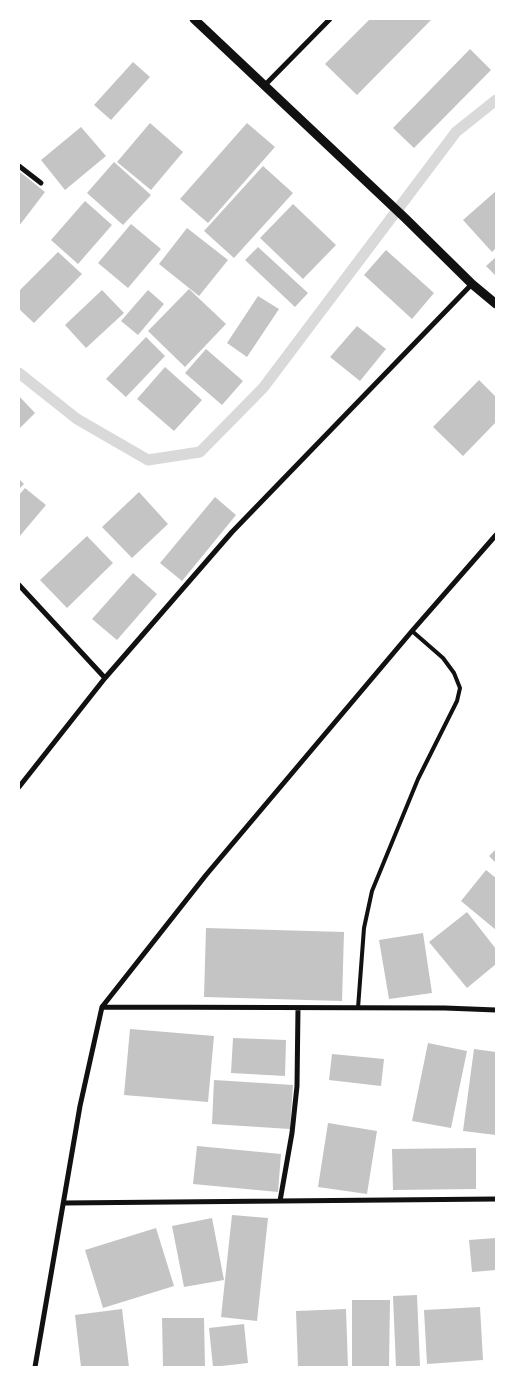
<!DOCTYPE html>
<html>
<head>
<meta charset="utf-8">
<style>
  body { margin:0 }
  #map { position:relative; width:515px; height:1386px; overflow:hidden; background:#fff; font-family:"Alegreya Sans",sans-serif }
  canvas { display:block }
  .frame { position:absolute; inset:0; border:20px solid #fff; pointer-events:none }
</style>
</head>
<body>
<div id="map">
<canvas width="515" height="1386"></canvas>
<div class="frame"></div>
</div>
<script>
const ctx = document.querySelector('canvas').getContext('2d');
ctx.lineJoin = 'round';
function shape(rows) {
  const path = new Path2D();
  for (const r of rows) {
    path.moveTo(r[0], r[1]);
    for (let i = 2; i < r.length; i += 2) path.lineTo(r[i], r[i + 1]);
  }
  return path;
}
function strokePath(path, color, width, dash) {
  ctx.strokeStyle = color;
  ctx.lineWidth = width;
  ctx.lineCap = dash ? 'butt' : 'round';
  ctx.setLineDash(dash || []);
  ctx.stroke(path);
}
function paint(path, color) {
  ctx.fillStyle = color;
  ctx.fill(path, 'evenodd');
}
const stream = shape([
  [19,373,77,419,148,460,200,452,263,388,456,132,496,100]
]);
const building = shape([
  [370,19,432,19,357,95,325,64],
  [470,49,491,70,414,148,393,128],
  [133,62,150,77,111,120,94,105],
  [150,123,183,152,151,190,117,162],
  [247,123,275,147,208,223,180,199],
  [81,127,106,156,65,190,41,160],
  [114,162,151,195,123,225,87,193],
  [263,166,293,193,234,258,204,231],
  [20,172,45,192,19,226,19,174],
  [496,191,496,248,492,252,463,220],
  [85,201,112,225,78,264,51,240],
  [293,204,336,245,303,279,260,238],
  [131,224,161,249,128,288,98,263],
  [187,228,228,260,199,296,159,264],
  [258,247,308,293,295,307,245,260],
  [386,250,434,293,412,319,364,275],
  [58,252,82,274,34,323,19,309,19,291],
  [496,257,496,276,486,266],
  [189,289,226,324,185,367,148,331],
  [102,290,124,313,86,348,65,325],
  [148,290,164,304,138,335,121,321],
  [258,296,279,309,247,357,227,343],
  [357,326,386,349,360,381,330,357],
  [146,337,165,356,126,397,106,379],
  [206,349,243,381,222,405,185,373],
  [165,367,202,400,174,431,137,399],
  [479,380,496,397,496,422,463,456,433,427],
  [19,396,35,413,19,429],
  [19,479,24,484,19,489],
  [25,488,46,505,19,537,19,495],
  [139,492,168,524,132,558,102,527],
  [215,497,236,515,182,581,160,563],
  [87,536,113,563,67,608,40,580],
  [133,573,157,594,117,640,92,619],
  [496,849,496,863,489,856],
  [486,870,496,878,496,930,461,901],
  [467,912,496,949,496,964,467,988,429,942],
  [206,928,344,932,342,1001,204,997],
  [423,933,432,993,389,999,379,940],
  [130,1029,214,1036,208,1102,124,1095],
  [233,1038,286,1040,285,1076,231,1073],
  [428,1043,467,1051,451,1128,412,1121],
  [474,1049,496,1052,496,1135,463,1131],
  [332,1054,384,1059,381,1086,329,1080],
  [214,1080,293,1085,290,1129,212,1124],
  [328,1123,377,1131,367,1194,318,1187],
  [197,1146,281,1154,278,1192,193,1184],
  [476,1148,476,1189,393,1190,392,1149],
  [232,1215,268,1218,257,1321,221,1317],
  [212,1218,224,1280,184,1287,172,1226],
  [156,1228,174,1286,103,1308,85,1250],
  [496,1238,496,1270,472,1272,469,1240],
  [417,1295,420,1366,396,1367,393,1296],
  [352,1300,390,1300,389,1367,352,1367],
  [480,1307,483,1360,427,1364,424,1310],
  [122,1309,129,1367,81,1367,75,1315],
  [346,1309,348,1367,298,1367,296,1311],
  [162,1318,204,1318,205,1367,163,1367],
  [244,1324,248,1363,213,1367,209,1328]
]);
const service = shape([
  [358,1008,364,928,372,891,418,779,457,701,460,688,454,673,443,658,412,631]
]);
const minor = shape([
  [265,85,330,19],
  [19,166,41,183],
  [19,585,105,678],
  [19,787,105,678,232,532,472,284],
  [102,1007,445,1008,496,1010],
  [280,1201,292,1133,297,1086,298,1008],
  [64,1203,496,1199],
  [35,1367,80,1106,102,1007,206,875,412,631,496,535]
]);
const tertiary = shape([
  [194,19,405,218,472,284,496,304]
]);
strokePath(stream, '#d9d9d9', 11);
paint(building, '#c4c4c4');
strokePath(service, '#111', 4);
strokePath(minor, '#111', 5);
strokePath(tertiary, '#111', 9);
</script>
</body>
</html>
